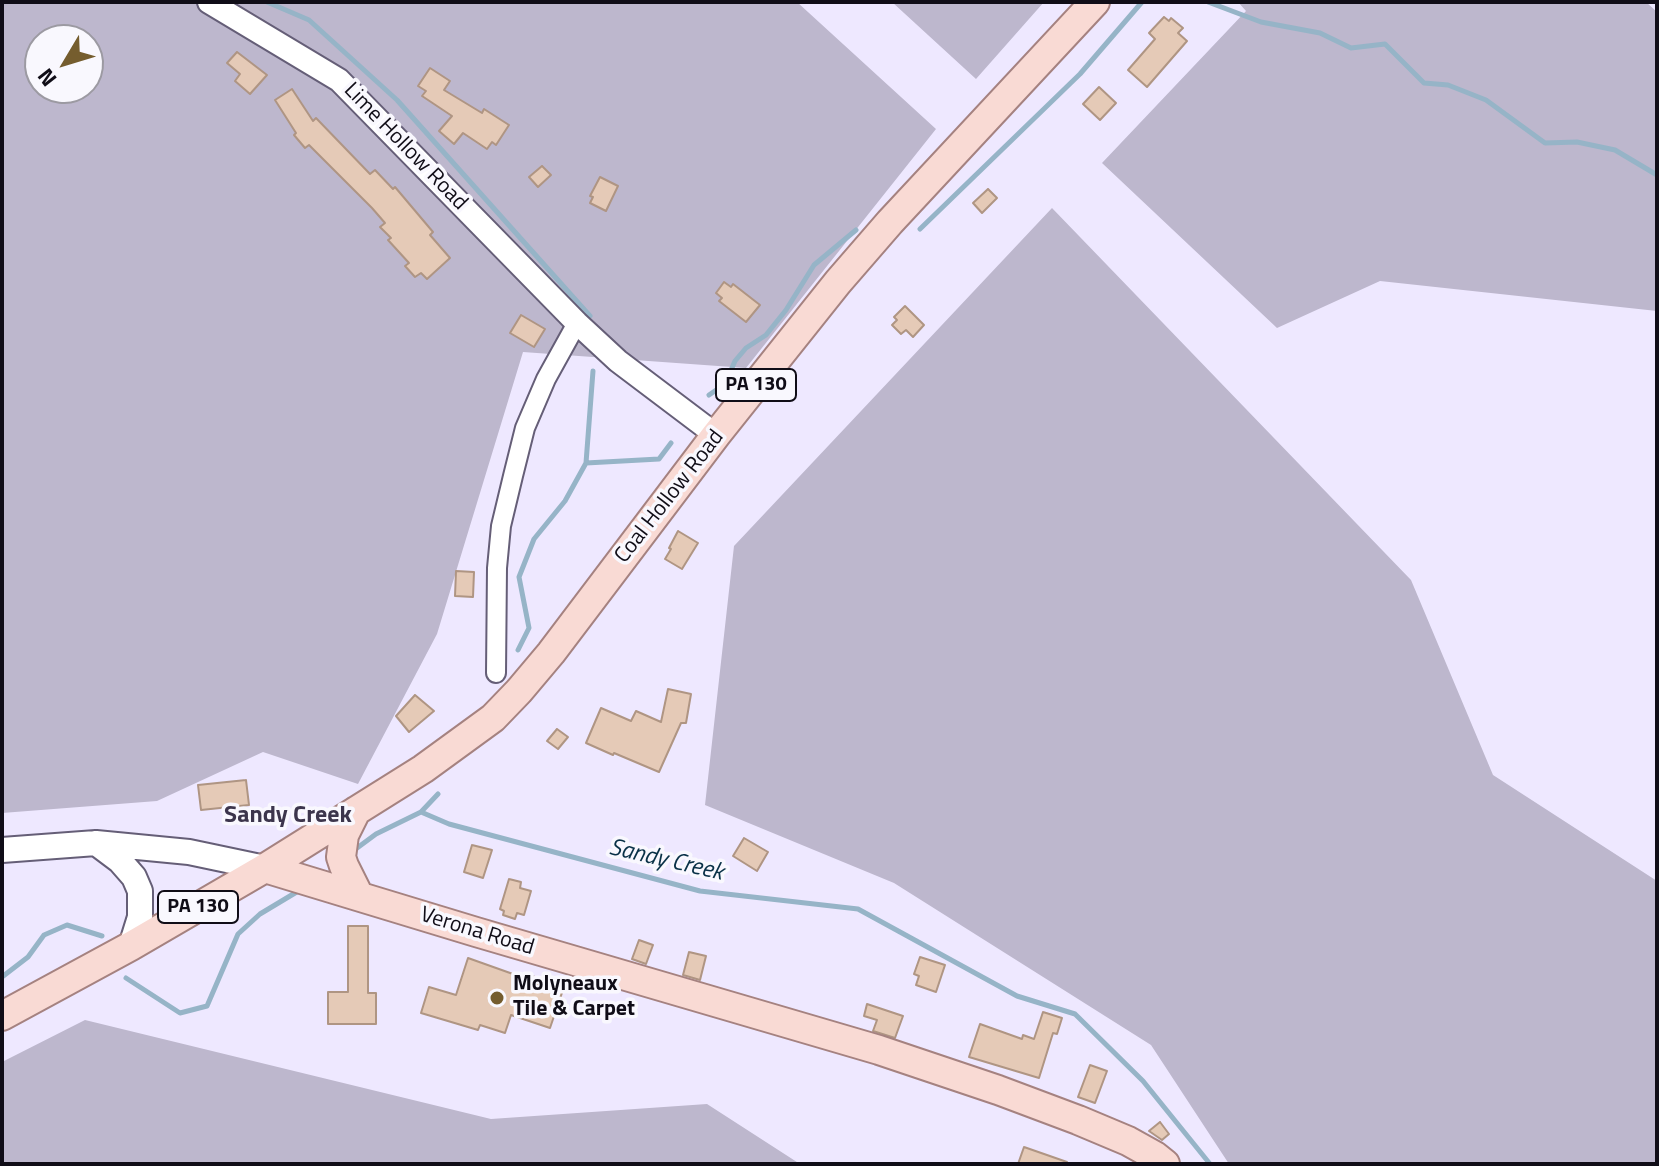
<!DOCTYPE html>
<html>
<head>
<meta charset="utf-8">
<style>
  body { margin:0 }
  #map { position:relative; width:1659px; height:1166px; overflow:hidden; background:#eee8ff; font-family:"Titillium Web",sans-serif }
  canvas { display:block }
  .frame { position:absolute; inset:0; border:4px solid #100d17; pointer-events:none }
  .north { position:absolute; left:24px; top:24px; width:80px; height:80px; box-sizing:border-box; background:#f9f8fe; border:2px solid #9c9aa2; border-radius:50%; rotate:232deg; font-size:22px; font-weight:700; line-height:32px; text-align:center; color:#100d17 }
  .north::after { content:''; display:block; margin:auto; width:28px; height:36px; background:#755d2e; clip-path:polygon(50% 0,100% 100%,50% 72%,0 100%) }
</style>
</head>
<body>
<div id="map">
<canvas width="1659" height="1166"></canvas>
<div class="frame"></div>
<div class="north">N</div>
</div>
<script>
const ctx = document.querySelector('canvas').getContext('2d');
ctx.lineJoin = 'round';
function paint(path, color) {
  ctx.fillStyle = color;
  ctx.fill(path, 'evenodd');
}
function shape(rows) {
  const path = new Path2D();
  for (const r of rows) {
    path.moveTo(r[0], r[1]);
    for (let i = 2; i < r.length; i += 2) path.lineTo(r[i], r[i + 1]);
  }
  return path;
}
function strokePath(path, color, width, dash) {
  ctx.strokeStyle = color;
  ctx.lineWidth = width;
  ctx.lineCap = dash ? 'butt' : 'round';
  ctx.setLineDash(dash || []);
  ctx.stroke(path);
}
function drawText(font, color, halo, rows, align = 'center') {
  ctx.font = font + ' "Titillium Web",sans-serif';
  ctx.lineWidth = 7;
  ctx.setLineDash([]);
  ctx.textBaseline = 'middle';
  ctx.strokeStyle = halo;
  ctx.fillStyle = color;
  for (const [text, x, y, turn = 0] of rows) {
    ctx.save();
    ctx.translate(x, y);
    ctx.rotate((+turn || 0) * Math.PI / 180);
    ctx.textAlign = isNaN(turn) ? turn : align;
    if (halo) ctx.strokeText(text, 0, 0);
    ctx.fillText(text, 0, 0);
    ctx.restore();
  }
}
const green = shape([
  [2,2,797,2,936,129,746,368,523,352,437,634,358,784,263,752,157,801,2,813],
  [40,40,88,40,88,88,40,88],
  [892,2,1044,2,976,79],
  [1238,2,1646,2,1657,12,1657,311,1380,281,1277,328,1102,163,1246,11],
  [1052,208,1411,580,1493,775,1657,881,1657,1164,1229,1164,1151,1045,894,883,705,805,734,546],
  [85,1020,491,1119,707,1104,800,1164,2,1164,2,1062]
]);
const stream = shape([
  [267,2,309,20,397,100,590,316],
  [1208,2,1261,22,1320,33,1351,48,1385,44,1424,83,1448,85,1486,100,1545,143,1577,142,1615,150,1657,175],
  [920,229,1080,74,1142,2],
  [709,395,725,384,735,361,746,348,766,335,786,310,814,265,856,230],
  [586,463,659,459,671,443],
  [518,650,529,628,519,577,534,539,565,501,586,463,593,371],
  [421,812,438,794],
  [353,851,376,834,421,812,449,824,700,891,858,909,1017,996,1075,1014,1143,1081,1210,1164],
  [2,977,28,957,44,935,67,925,102,936],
  [126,978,180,1013,207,1006,238,934,260,914,300,890]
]);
const building = shape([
  [1164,17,1169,21,1171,18,1183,28,1178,33,1187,41,1147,87,1128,70,1155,39,1149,33,1164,17],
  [237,52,267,75,250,94,235,81,240,74,227,63,237,52],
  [430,68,450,81,444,90,482,113,484,109,509,125,496,145,492,142,487,149,463,133,454,144,439,131,452,116,422,96,426,91,418,86,430,68],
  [1099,87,1116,103,1100,120,1083,104,1099,87],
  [292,89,313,121,316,118,370,174,375,170,393,189,395,187,433,232,430,235,450,258,427,279,421,273,415,277,405,266,409,263,388,240,391,238,380,227,385,223,372,208,309,145,305,148,294,135,296,133,275,100,292,89],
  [542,166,551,175,538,187,529,177,542,166],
  [600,177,618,186,606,211,590,203,593,197,590,196,600,177],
  [988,189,997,198,982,213,973,203,988,189],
  [724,282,731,287,733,284,760,305,746,322,719,301,722,298,716,293,724,282],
  [905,306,924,325,913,337,906,330,901,334,892,325,897,320,894,317,905,306],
  [521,315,545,329,534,347,510,333,521,315],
  [678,531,698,543,682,569,665,559,671,549,669,548,678,531],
  [456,571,474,572,473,597,455,596,456,571],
  [668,689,691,694,686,723,681,723,659,772,614,753,613,755,586,743,601,708,631,721,636,711,661,722,668,689],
  [415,695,434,711,409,732,396,716,415,695],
  [557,729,568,737,558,749,547,741,557,729],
  [246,780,249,805,201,810,198,785,246,780],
  [744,838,768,852,757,871,733,856,744,838],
  [472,845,492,850,483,878,464,872,472,845],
  [509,879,521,882,520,888,531,891,524,915,517,913,515,919,503,915,504,911,500,909,509,879],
  [348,926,368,926,368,993,376,993,376,1024,328,1024,328,992,348,992,348,926],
  [639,940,653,945,646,964,632,959,639,940],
  [689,952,706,956,700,980,683,975,689,952],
  [920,957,945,965,936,992,916,985,919,976,914,974,920,957],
  [468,958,527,979,529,975,564,987,550,1028,511,1015,505,1033,480,1025,478,1030,421,1013,429,987,456,995,468,958],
  [867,1004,903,1016,895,1038,873,1031,877,1020,864,1016,867,1004],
  [1043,1012,1062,1018,1057,1034,1053,1033,1039,1078,969,1057,980,1024,1022,1039,1023,1035,1034,1039,1043,1012],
  [1090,1065,1107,1071,1095,1103,1078,1097,1090,1065],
  [1160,1122,1169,1134,1162,1140,1149,1131,1160,1122],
  [1024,1147,1067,1162,1066,1164,1018,1164,1024,1147]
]);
const minor = shape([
  [496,673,497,568,501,526,513,476,525,428,546,379,577,323]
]);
const tertiary = shape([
  [209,2,339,80,577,323,618,361,716,435]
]);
const secondary = shape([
  [96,843,120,861,134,877,140,891,140,917,131,946],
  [2,850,96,843,189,852,265,868]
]);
const primary = shape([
  [356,811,344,835,341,857,344,866,359,896],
  [265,868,476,932,879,1050,998,1090,1078,1120,1128,1141,1155,1156,1165,1164],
  [2,1016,131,946,265,868,423,769,493,718,519,691,551,653,716,435,838,282,890,222,1095,2]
]);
const markers = [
  [497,998,8,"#755d2e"]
];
const shields = [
  [756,385,80],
  [198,907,80]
];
const shieldNames = [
  ["PA 130",756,385],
  ["PA 130",198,907]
];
const streetNames = [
  ["Lime Hollow Road",405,147,46],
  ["Coal Hollow Road",670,497,-52],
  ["Verona Road",477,932,17]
];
const poiNames = [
  ["Molyneaux",513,985],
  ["Tile & Carpet",513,1010]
];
const neighbourhoodNames = [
  ["Sandy Creek",288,816]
];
const waterNames = [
  ["Sandy Creek",666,861,13]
];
paint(green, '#bdb7cd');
strokePath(stream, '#96b4c7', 5);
paint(building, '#e5cab7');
strokePath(building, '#af9583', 2);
strokePath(minor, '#655e77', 22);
strokePath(tertiary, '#655e77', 26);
strokePath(secondary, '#655e77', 28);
strokePath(primary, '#a58280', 32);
strokePath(minor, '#fff', 18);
strokePath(tertiary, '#fff', 22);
strokePath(secondary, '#fff', 24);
strokePath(primary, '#f9dad4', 28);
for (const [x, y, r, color] of markers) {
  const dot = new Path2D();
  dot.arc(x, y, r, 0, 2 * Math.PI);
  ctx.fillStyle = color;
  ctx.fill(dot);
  strokePath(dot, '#f9f8fe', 3);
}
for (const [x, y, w] of shields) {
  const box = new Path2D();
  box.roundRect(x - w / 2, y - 16, w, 32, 6);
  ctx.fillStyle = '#f9f8fe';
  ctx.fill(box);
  strokePath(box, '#100d17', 2);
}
drawText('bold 20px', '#100d17', null, shieldNames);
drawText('22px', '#100d17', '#f9f8fe', streetNames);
drawText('bold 22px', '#100d17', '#f9f8fe', poiNames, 'left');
drawText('bold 24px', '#3c354c', '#f9f8fe', neighbourhoodNames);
drawText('italic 24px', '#093147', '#f9f8fe', waterNames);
</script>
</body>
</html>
